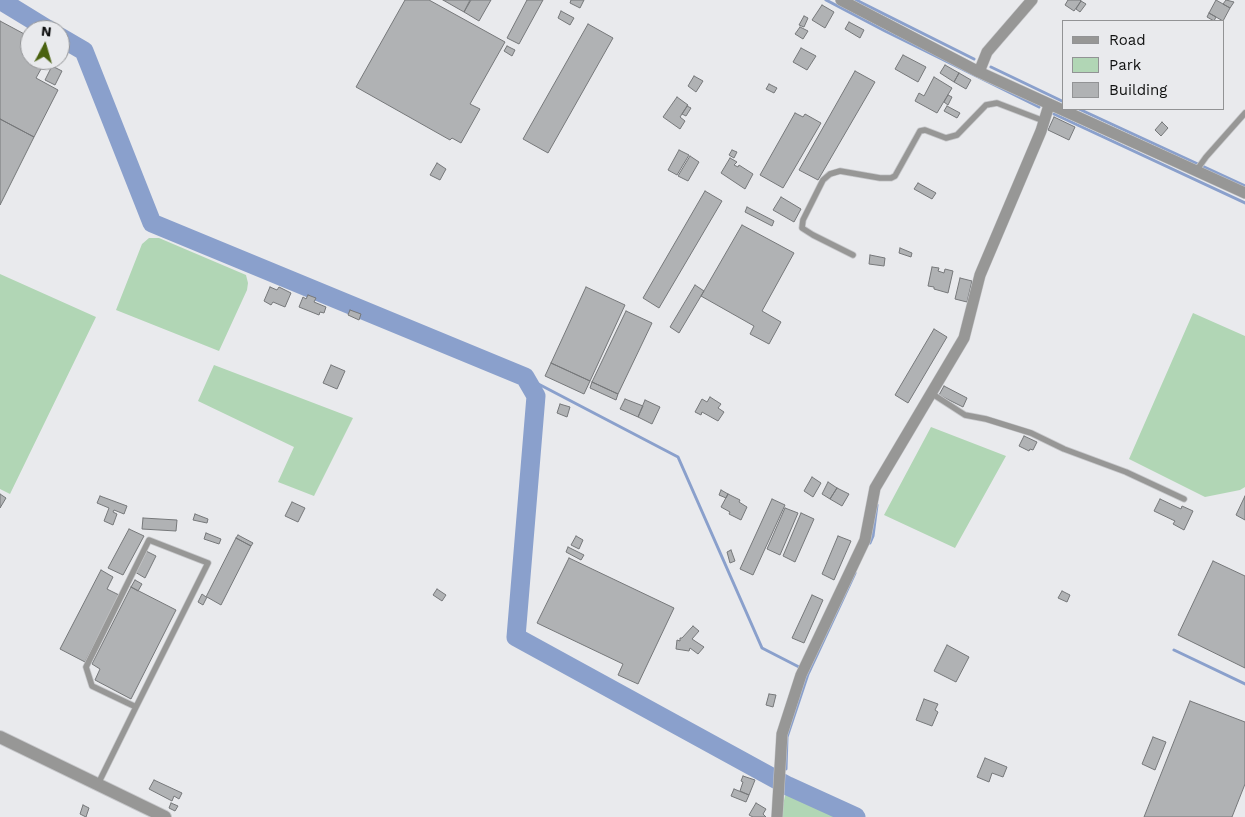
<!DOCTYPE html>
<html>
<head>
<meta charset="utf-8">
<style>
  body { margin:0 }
  #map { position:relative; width:1245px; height:817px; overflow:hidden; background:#e9eaed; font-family:"Work Sans",sans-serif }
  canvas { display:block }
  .legend { position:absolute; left:1062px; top:20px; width:162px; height:90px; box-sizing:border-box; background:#e9eaed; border:1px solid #929395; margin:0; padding:6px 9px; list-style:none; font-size:15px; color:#101111 }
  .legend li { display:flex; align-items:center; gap:10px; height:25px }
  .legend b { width:25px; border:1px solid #929395 }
  .north { position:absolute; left:20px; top:20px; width:50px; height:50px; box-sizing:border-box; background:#e9eaed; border:1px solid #929395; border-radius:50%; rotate:6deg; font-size:14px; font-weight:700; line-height:20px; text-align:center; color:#101111 }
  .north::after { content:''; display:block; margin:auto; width:18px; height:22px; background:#4a6210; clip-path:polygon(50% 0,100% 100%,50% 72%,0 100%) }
</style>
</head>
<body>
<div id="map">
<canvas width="1245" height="817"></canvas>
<ul class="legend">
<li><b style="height:6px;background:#979796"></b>Road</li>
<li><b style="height:14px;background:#b1d6b5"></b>Park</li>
<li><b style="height:14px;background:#b0b2b4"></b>Building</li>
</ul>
<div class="north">N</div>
</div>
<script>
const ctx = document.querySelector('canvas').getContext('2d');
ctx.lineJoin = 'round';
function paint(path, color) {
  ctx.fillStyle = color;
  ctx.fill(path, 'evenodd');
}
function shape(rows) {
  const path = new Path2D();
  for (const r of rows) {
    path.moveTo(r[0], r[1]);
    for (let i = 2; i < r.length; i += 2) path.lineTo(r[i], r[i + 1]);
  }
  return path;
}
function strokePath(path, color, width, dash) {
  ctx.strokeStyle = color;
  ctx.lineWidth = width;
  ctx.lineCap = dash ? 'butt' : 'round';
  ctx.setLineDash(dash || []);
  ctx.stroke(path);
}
const green = shape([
  [149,238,159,238,246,275,248,283,247,290,219,351,116,310,142,244],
  [0,274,96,317,10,494,0,489],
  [1193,313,1245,336,1245,487,1240,490,1205,497,1129,459],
  [214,365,353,418,314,496,278,482,294,447,198,401],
  [931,427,1006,456,955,548,884,515],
  [786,792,840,817,780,817]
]);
const stream = shape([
  [826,0,885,31,1039,107],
  [856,0,974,59],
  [991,67,1064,102],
  [1079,109,1245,186],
  [1054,114,1245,203],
  [525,377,678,457,762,648,799,667],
  [870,543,873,536,877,505],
  [1174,650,1245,684],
  [786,769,787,737,808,674,855,573]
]);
const river = shape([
  [0,0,49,30],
  [60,37,84,51,152,223,525,377,536,396,516,637,788,786,856,817]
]);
const building = shape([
  [405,0,429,0,505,42,470,104,480,109,461,143,452,138,450,140,356,87,405,0],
  [443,0,470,0,464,12,443,0],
  [471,0,491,0,479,21,464,12,471,0],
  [527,0,543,0,519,44,507,38,527,0],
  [571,0,584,0,580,8,570,3,571,0],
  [1068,0,1080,0,1081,1,1074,11,1065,5,1068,0],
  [1216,0,1230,8,1223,21,1209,13,1216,0],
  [1226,0,1234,2,1230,8,1223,4,1226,0],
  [1081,1,1086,4,1080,12,1076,9,1081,1],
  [822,5,834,12,825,28,812,20,822,5],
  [561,11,574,18,570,25,558,18,561,11],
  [1209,13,1216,17,1214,21,1207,17,1209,13],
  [804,16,808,18,804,27,799,25,804,16],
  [0,21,28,36,25,40,30,42,30,60,46,60,36,78,58,90,34,137,0,119,0,21],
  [849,22,864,30,860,38,845,29,849,22],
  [588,24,613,38,548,153,523,139,588,24],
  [800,27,808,31,803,39,795,34,800,27],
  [507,46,515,50,512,56,504,51,507,46],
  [801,48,816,56,807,70,793,62,801,48],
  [903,55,926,67,918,82,895,69,903,55],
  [945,65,959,73,954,82,940,73,945,65],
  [52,66,62,71,55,85,45,80,52,66],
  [855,71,875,82,818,180,799,170,855,71],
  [959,73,971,80,966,89,954,82,959,73],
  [694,76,703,81,696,92,688,86,694,76],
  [934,77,952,88,937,113,915,101,919,93,924,96,934,77],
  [769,84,777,88,774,93,766,89,769,84],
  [948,95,952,97,948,105,944,102,948,95],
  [677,97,688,105,680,117,685,121,680,129,663,117,677,97],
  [687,106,691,108,686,116,682,114,687,106],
  [947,106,960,113,957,118,944,111,947,106],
  [795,113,803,117,805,114,821,123,783,188,760,175,795,113],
  [1054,117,1075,127,1069,140,1048,130,1054,117],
  [0,119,34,137,0,205,0,119],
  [1162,122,1168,128,1161,136,1155,130,1162,122],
  [679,150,689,155,677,175,668,170,679,150],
  [732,150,737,152,734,158,729,155,732,150],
  [690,156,699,162,688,181,678,176,690,156],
  [730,158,737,162,734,165,738,167,739,165,753,174,745,189,721,173,730,158],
  [437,163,446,169,440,180,430,175,437,163],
  [918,183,936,193,932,199,914,189,918,183],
  [705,191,722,201,659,308,643,298,705,191],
  [781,197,801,209,794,222,773,210,781,197],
  [747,207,774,221,772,226,745,212,747,207],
  [742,225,794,253,762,311,781,322,769,344,750,334,754,326,701,296,742,225],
  [900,248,912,253,911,257,899,253,900,248],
  [870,255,885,258,884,266,869,264,870,255],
  [932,267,939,268,938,271,944,273,945,269,953,271,948,293,934,289,934,287,928,286,932,267],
  [960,278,972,281,967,302,955,299,960,278],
  [695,285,704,291,679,333,670,327,695,285],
  [270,287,277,290,279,287,291,293,285,307,273,302,271,305,264,301,270,287],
  [586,287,625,305,590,381,551,363,586,287],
  [308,295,316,298,314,302,326,307,324,313,320,312,319,315,299,307,303,297,306,299,308,295],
  [350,310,361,314,359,320,348,315,350,310],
  [626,311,652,323,618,394,592,382,626,311],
  [934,329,947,337,908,403,895,395,934,329],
  [551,363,590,381,584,394,545,376,551,363],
  [331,365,345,371,337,389,323,383,331,365],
  [592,382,618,394,616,400,590,388,592,382],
  [944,386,967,398,963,407,939,395,944,386],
  [710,397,721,404,718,408,724,412,718,421,702,412,701,415,695,412,702,399,707,402,710,397],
  [625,399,643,406,638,417,620,409,625,399],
  [645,400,660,407,652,424,638,417,645,400],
  [560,404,570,407,567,417,557,413,560,404],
  [1024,436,1037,442,1033,450,1030,449,1029,451,1019,446,1024,436],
  [812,477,821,483,813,497,804,491,812,477],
  [828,482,837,488,830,499,822,494,828,482],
  [837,488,849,494,842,506,830,499,837,488],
  [721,490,728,494,726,498,719,495,721,490],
  [0,494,6,498,0,508,0,494],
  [728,494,740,500,739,502,747,507,741,520,729,514,730,512,721,507,728,494],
  [100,496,127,506,124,514,114,510,113,512,117,514,113,525,104,521,109,508,97,503,100,496],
  [1245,496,1245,520,1236,515,1245,496],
  [772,499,785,505,753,575,740,569,772,499],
  [1160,499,1181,509,1182,506,1193,511,1184,530,1173,524,1175,521,1154,511,1160,499],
  [292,502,305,508,298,522,285,516,292,502],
  [785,508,798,513,780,555,767,549,785,508],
  [801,513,814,519,795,562,783,556,801,513],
  [195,514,208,519,207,523,193,520,195,514],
  [143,518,177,520,176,531,142,529,143,518],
  [129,529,144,536,123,575,108,568,129,529],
  [206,533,221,539,219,544,204,539,206,533],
  [238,535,253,543,251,546,236,538,238,535],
  [576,536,583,540,579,549,571,545,576,536],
  [838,536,851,541,834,580,822,574,838,536],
  [236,538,251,546,221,605,207,597,203,605,198,602,202,594,206,597,236,538],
  [568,547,584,555,581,560,566,552,568,547],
  [731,550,735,561,730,563,727,552,731,550],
  [146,551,156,556,145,578,135,572,146,551],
  [569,558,674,608,638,684,618,675,623,664,537,623,569,558],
  [1213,561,1245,576,1245,668,1178,635,1213,561],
  [101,570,113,577,107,589,119,595,85,662,60,649,101,570],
  [135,580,142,584,138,591,131,587,135,580],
  [131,587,176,610,131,699,95,680,100,669,92,664,131,587],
  [437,589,446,595,442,601,433,595,437,589],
  [1062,591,1070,595,1067,602,1058,598,1062,591],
  [812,595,823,600,804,643,792,638,812,595],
  [693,626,699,631,692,639,704,647,698,654,690,648,689,651,676,649,677,640,680,641,680,638,682,638,693,626],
  [947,645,969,657,956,682,934,671,947,645],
  [769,694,776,695,773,707,766,705,769,694],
  [924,699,938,704,935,710,938,712,932,726,916,720,924,699],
  [1190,701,1245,722,1245,784,1232,817,1144,817,1190,701],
  [1153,737,1166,742,1155,770,1142,764,1153,737],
  [985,758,1007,767,1003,777,992,773,989,782,977,777,985,758],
  [743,776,755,780,749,795,740,791,743,782,741,781,743,776],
  [154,780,182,793,179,799,174,796,172,801,149,789,154,780],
  [734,789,749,795,746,802,731,796,734,789],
  [171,803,178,806,175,811,169,808,171,803],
  [756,803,766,809,763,814,766,817,753,817,749,815,756,803],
  [83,805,89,808,86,817,80,814,83,805]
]);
const service = shape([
  [1196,171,1206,157,1245,113],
  [853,255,813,235,802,228,803,220,823,180,830,174,840,171,880,178,891,178,895,176,920,131,925,130,946,138,957,135,986,105,997,103,1044,121],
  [931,393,965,415,986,419,1031,433,1064,449,1126,472,1184,499],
  [98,784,136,707,208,563,149,540,86,667,92,686,136,707]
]);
const minor = shape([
  [841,0,979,72,1245,193],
  [979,72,987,52,1032,0],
  [777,817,782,734,801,675,865,540,875,488,964,338,980,275,1041,131,1049,105]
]);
const tertiary = shape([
  [0,737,165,817]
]);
paint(green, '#b1d6b5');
strokePath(stream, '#8aa0cc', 3);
strokePath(river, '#8aa0cc', 19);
paint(building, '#b0b2b4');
strokePath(building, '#76787a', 1);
strokePath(service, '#c6c7ca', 7);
strokePath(minor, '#c6c7ca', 12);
strokePath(tertiary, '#c6c7ca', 14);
strokePath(service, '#979796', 5.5);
strokePath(minor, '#979796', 11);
strokePath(tertiary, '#979796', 12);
</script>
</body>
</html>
